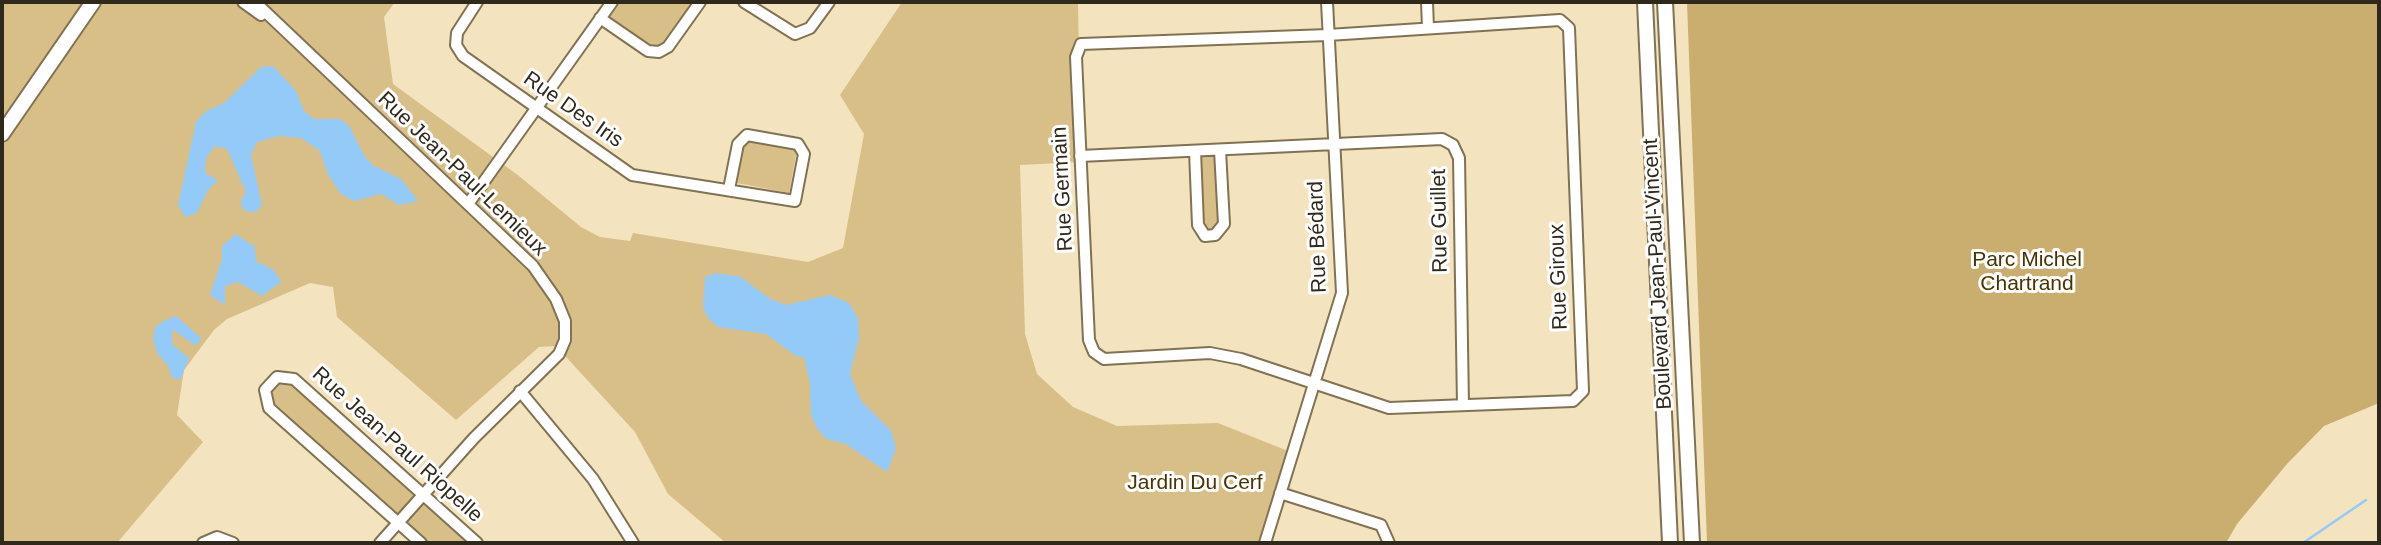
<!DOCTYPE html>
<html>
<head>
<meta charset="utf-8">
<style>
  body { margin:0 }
  #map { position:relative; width:2381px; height:545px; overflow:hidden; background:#f3e3bf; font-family:Arial,sans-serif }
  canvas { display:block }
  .frame { position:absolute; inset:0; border:4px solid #2f291c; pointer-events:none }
</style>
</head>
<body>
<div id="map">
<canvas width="2381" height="545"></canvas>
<div class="frame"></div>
</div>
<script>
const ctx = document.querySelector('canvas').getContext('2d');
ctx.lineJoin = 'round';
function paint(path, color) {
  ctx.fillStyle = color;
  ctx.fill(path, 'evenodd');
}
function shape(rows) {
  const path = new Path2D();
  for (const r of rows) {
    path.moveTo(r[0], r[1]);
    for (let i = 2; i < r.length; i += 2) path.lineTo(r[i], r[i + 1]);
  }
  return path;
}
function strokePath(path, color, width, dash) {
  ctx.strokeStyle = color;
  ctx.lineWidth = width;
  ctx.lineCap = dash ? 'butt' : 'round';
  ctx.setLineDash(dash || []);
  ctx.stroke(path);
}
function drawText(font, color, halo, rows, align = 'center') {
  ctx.font = font + ' Arial,sans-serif';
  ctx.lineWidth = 6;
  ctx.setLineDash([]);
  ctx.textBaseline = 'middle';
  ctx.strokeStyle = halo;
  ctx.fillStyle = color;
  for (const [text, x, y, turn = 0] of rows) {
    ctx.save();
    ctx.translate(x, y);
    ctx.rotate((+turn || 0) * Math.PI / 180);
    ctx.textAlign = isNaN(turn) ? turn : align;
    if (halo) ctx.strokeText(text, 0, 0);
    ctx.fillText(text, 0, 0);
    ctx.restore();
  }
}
const green = shape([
  [2,2,395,2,384,17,393,84,519,176,581,227,600,237,630,241,633,233,808,262,843,248,864,134,840,95,902,2,1078,2,1081,162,1020,165,1025,334,1037,374,1073,407,1117,426,1218,423,1288,451,1260,543,726,543,668,494,635,432,556,346,539,347,456,420,337,317,333,287,310,283,227,319,214,330,184,370,177,415,203,442,117,543,2,543],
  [612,2,700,2,659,52,600,18],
  [748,140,797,150,789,193,737,183,743,148],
  [1220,150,1224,224,1215,235,1198,225,1195,151],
  [277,377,294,379,477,543,421,543,269,408,265,390]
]);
const forest = shape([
  [1687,2,2379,2,2379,403,2324,426,2287,464,2237,524,2226,543,1707,543]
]);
const water = shape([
  [273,66,296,91,304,111,314,119,340,119,349,126,365,157,374,166,401,179,418,201,399,205,381,194,354,201,341,194,328,175,320,151,301,138,279,136,257,142,251,155,262,205,256,212,245,211,240,203,246,192,227,149,215,146,206,158,205,173,218,180,208,190,197,213,185,217,178,205,196,122,206,111,224,103,261,67],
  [236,234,255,247,256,261,274,270,281,282,262,296,238,282,225,286,225,305,210,295,222,259,222,246],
  [715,273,741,277,770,299,786,305,830,295,849,303,858,318,859,338,850,374,861,401,891,431,896,448,887,472,846,444,826,439,816,427,811,414,810,384,804,357,796,356,766,334,718,327,708,318,703,307,705,277],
  [176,316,201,338,196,346,172,329,172,344,189,358,180,380,171,377,169,367,157,353,153,339,155,327,165,320]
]);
const stream = shape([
  [2303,543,2366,500]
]);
const street = shape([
  [243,2,261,15],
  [255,2,533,266,556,299,565,321,565,340,559,354,474,438,380,543],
  [477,2,457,33,456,45,463,56,632,175,795,201,804,154,798,144,747,135,738,144,729,189],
  [744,2,795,34,810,28,829,2],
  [1427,2,1428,28],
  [600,18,648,51,659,52,668,47,700,2],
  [1560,20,1569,28,1583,391,1573,401,1389,408,1241,359,1210,353,1104,359,1094,352,1089,340,1076,57,1081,44,1328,35,1560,20],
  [1195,151,1198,225,1205,236,1215,235,1224,224,1220,150],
  [1080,156,1442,139,1453,145,1459,158,1463,405],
  [468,204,612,2],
  [520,391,593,479,633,543],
  [1280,493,1381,525,1389,543],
  [203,543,217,537,233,543],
  [421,543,269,408,265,390,277,377,294,379,477,543],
  [1265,543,1342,293,1327,2]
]);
const secondary = shape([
  [1645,2,1670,543],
  [1665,2,1692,543],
  [2,134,93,2]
]);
const streetNames = [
  ["Rue Des Iris",573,110,35],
  ["Rue Jean-Paul-Lemieux",462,174,44],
  ["Rue Germain",1063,189,-93],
  ["Rue Guillet",1440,221,-91],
  ["Rue Bédard",1318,237,-92],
  ["Boulevard Jean-Paul-Vincent",1658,274,-93],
  ["Rue Giroux",1559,277,-92],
  ["Rue Jean-Paul Riopelle",397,445,42]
];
const parkNames = [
  ["Parc Michel",2027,260],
  ["Chartrand",2027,284],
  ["Jardin Du Cerf",1195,483]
];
paint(green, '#d8bf88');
paint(forest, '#c9ae70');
paint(water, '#94caf8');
strokePath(stream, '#94caf8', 2.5);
strokePath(street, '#807252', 14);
strokePath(secondary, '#807252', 18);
strokePath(street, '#fff', 10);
strokePath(secondary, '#fff', 14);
drawText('21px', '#2f291c', '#fff', streetNames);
drawText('21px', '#473400', '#fff', parkNames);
</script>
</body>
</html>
